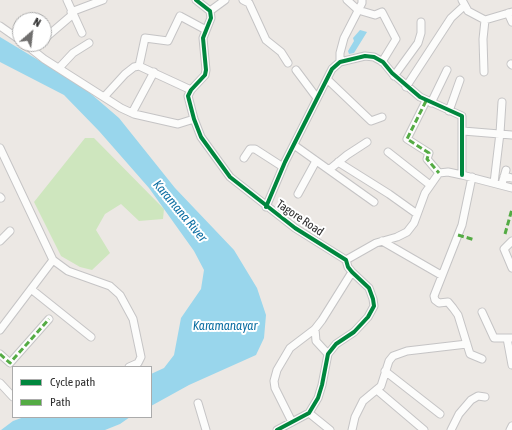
<!DOCTYPE html>
<html>
<head>
<meta charset="utf-8">
<style>
  body { margin:0 }
  #map { position:relative; width:512px; height:430px; overflow:hidden; background:#ece8e4; font-family:"Asap Condensed",sans-serif }
  canvas { display:block }
  .legend { position:absolute; left:12px; top:366px; width:140px; height:52px; box-sizing:border-box; background:#fff; border:1px solid #ababab; margin:0; padding:5px 7px; list-style:none; font-size:12px; color:#2e2e2e }
  .legend li { display:flex; align-items:center; gap:8px; height:20px }
  .legend b { width:20px; border:1px solid #ababab }
  .north { position:absolute; left:12px; top:12px; width:40px; height:40px; box-sizing:border-box; background:#fff; border:1px solid #ababab; border-radius:50%; rotate:28deg; font-size:11px; font-weight:700; line-height:16px; text-align:center; color:#2e2e2e }
  .north::after { content:''; display:block; margin:auto; width:14px; height:18px; background:#706f6e; clip-path:polygon(50% 0,100% 100%,50% 72%,0 100%) }
</style>
</head>
<body>
<div id="map">
<canvas width="512" height="430"></canvas>
<ul class="legend">
<li><b style="height:5px;background:#00873e"></b>Cycle path</li>
<li><b style="height:5px;background:#54ab44"></b>Path</li>
</ul>
<div class="north">N</div>
</div>
<script>
const ctx = document.querySelector('canvas').getContext('2d');
ctx.lineJoin = 'round';
function paint(path, color) {
  ctx.fillStyle = color;
  ctx.fill(path, 'evenodd');
}
function shape(rows) {
  const path = new Path2D();
  for (const r of rows) {
    path.moveTo(r[0], r[1]);
    for (let i = 2; i < r.length; i += 2) path.lineTo(r[i], r[i + 1]);
  }
  return path;
}
function strokePath(path, color, width, dash) {
  ctx.strokeStyle = color;
  ctx.lineWidth = width;
  ctx.lineCap = dash ? 'butt' : 'round';
  ctx.setLineDash(dash || []);
  ctx.stroke(path);
}
function drawText(font, color, halo, rows, align = 'center') {
  ctx.font = font + ' "Asap Condensed",sans-serif';
  ctx.lineWidth = 4;
  ctx.setLineDash([]);
  ctx.textBaseline = 'middle';
  ctx.strokeStyle = halo;
  ctx.fillStyle = color;
  for (const [text, x, y, turn = 0] of rows) {
    ctx.save();
    ctx.translate(x, y);
    ctx.rotate((+turn || 0) * Math.PI / 180);
    ctx.textAlign = isNaN(turn) ? turn : align;
    if (halo) ctx.strokeText(text, 0, 0);
    ctx.fillText(text, 0, 0);
    ctx.restore();
  }
}
const green = shape([
  [85,138,94,138,164,209,163,219,139,221,121,204,105,214,96,230,110,253,92,270,80,267,61,256,34,202]
]);
const water = shape([
  [360,30,367,32,354,53,349,54,348,51,354,41,353,38],
  [0,37,83,87,119,118,175,188,234,250,257,288,266,315,264,338,256,355,189,385,151,406,151,374,164,368,174,355,181,318,201,289,204,270,194,251,149,188,99,131,64,95,0,62],
  [24,417,130,417,120,424,105,430,1,430,13,421]
]);
const minor = shape([
  [67,0,82,33],
  [196,0,210,11,211,18,203,38,206,70,205,75,191,90,188,96,194,119,201,137,230,177,295,228,346,260,348,267,352,272,369,288,373,299,374,306,368,317,354,332,336,344,328,354,322,385,318,398,309,413,277,430],
  [243,0,249,3,266,40,281,52,288,63],
  [347,0,358,10,375,15,382,12,396,39,382,62],
  [462,0,468,11,485,20,512,12],
  [210,11,225,0],
  [71,12,103,0],
  [508,13,512,22],
  [0,26,20,40],
  [44,39,72,15],
  [25,44,44,59,121,108,134,114,178,124,194,119],
  [340,62,340,53,344,38,362,3,362,0],
  [511,64,512,65],
  [139,66,145,38,168,41,180,16,206,30],
  [59,68,73,53,89,43],
  [296,70,317,98],
  [484,72,483,39,485,20],
  [394,76,418,43,421,33,421,22],
  [327,79,371,121,382,117],
  [406,87,451,18,464,6],
  [104,97,125,74,134,67,139,66,191,90],
  [426,101,407,139,429,153,427,159,439,173],
  [431,103,447,70],
  [449,111,460,80],
  [132,113,154,72],
  [463,131,512,135],
  [294,145,374,202],
  [0,148,53,260,0,330],
  [388,152,430,185],
  [244,158,250,149,255,149,283,167],
  [338,162,389,194,417,214],
  [330,169,347,155,367,142],
  [504,176,512,178],
  [472,177,462,225,434,296,435,300,439,303,448,302,453,308,458,315,470,354,482,359],
  [494,183,500,133,502,102],
  [502,184,506,170],
  [298,194,316,161],
  [0,197,1,198],
  [266,207,285,162,332,69,340,62,365,56,374,57,383,62,392,73,420,97,462,116,462,175],
  [0,241,10,231],
  [382,241,441,275],
  [512,241,504,249,512,268],
  [53,260,68,271,110,286,120,295,133,319,141,357,138,363,129,367],
  [346,260,376,243,397,237,407,232,414,223,425,193,439,173,448,172,462,175,512,188],
  [31,289,91,337],
  [482,312,494,338,512,338],
  [315,329,316,341,328,354],
  [507,338,512,365],
  [0,354,10,363,49,319],
  [385,371,440,414],
  [0,383,13,397],
  [377,390,424,430],
  [198,403,206,430],
  [309,413,330,430],
  [292,422,275,388,274,381,277,370,290,348,315,329,322,320,352,272],
  [352,430,355,417,363,401,381,386,389,361,393,356,407,351,467,344],
  [451,430,459,414,471,400,478,396,485,397],
  [510,430,512,426]
]);
const quiet = shape([
  [426,101,407,139,429,153,427,159,439,173],
  [505,234,512,209],
  [458,235,475,240],
  [0,354,10,363,49,319]
]);
const cycleway = shape([
  [196,0,210,11,211,18,203,38,206,70,205,75,191,90,188,96,194,119,201,137,230,177,295,228,346,260,348,267,352,272,369,288,373,299,374,306,368,317,354,332,336,344,328,354,322,385,318,398,309,413,277,430],
  [266,207,285,162,332,69,340,62,365,56,374,57,383,62,392,73,420,97,462,116,462,175]
]);
const streetNames = [
  ["Tagore Road",300,218,34]
];
const waterNames = [
  ["Karamana River",180,211,50],
  ["Karamanayar",225,326]
];
paint(green, '#cee6be');
paint(water, '#99d6ec');
strokePath(minor, '#c5c4c5', 9);
strokePath(minor, '#fcfcfb', 7);
strokePath(quiet, '#54ab44', 3, [6, 3]);
strokePath(cycleway, '#00873e', 4);
drawText('12px', '#2e2e2e', '#fff', streetNames);
drawText('italic 13px', '#0d6fa3', '#fff', waterNames);
</script>
</body>
</html>
